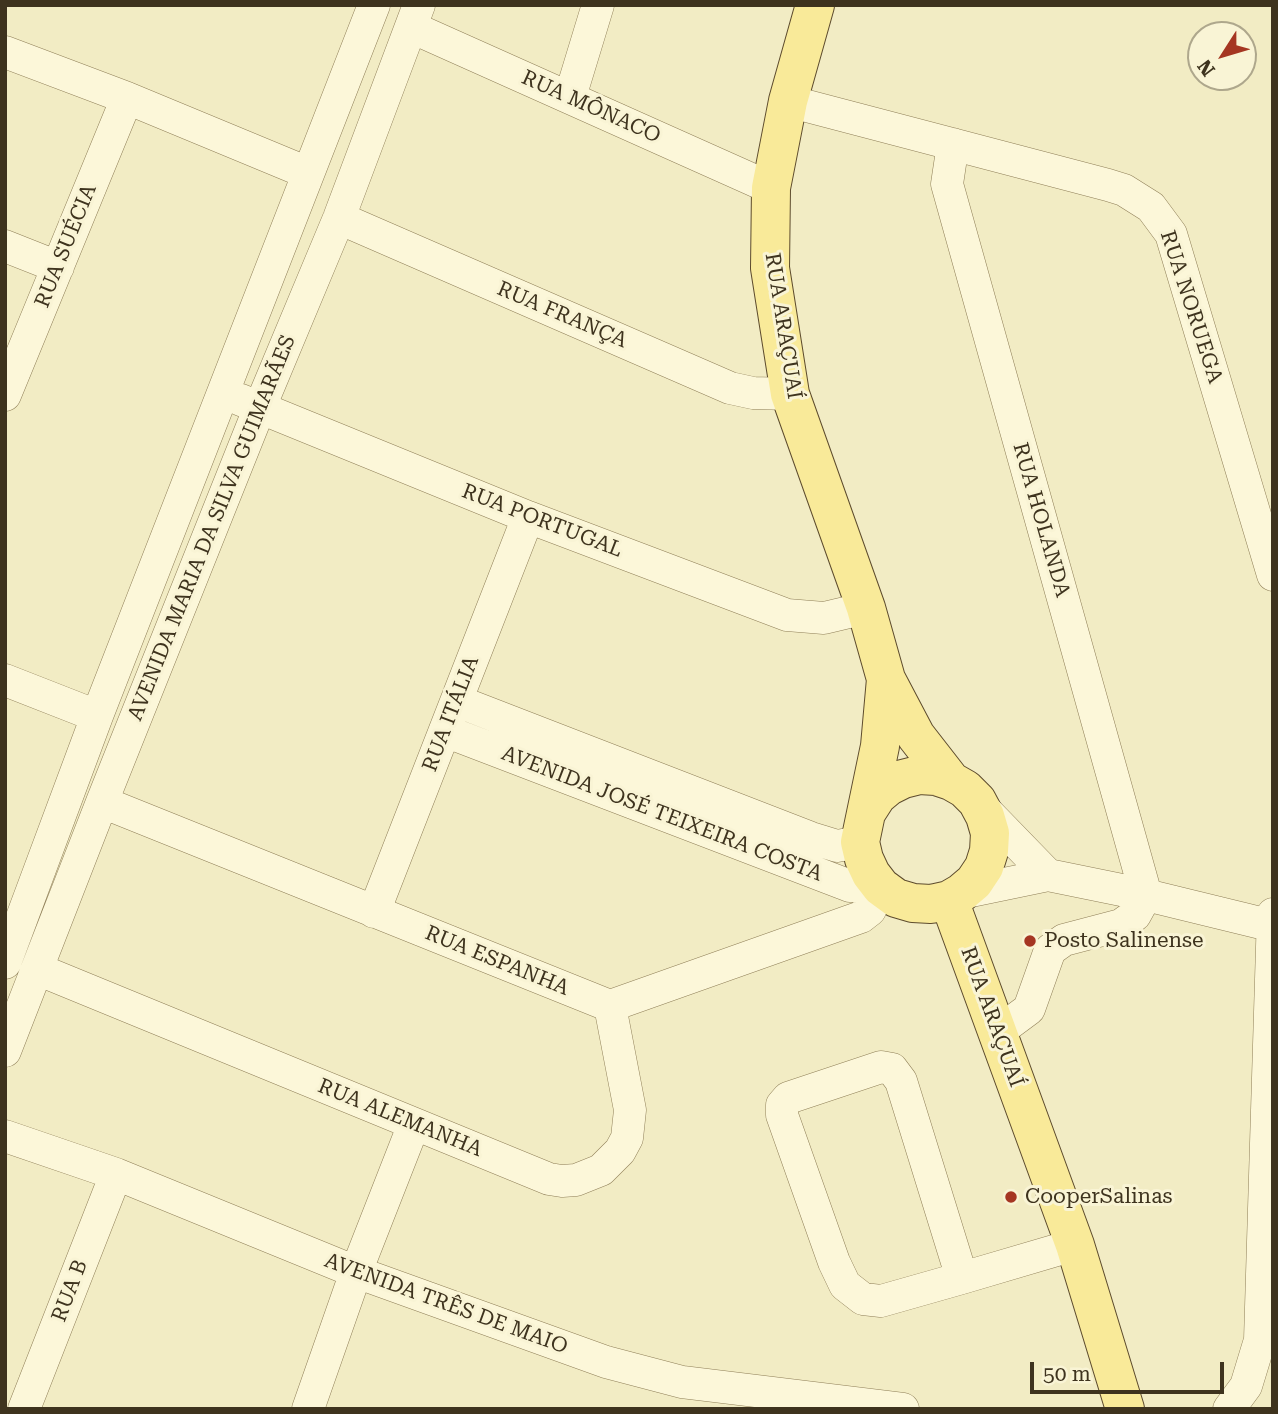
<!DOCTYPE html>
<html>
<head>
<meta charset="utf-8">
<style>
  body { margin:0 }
  #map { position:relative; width:1278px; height:1414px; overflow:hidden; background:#f2ecc4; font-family:"Roboto Serif",serif }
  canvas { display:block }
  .frame { position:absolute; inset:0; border:7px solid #3e331e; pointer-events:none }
  .north { position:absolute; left:1187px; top:21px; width:70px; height:70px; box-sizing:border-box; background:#f9f4d5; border:2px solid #aea78c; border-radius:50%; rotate:233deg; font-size:19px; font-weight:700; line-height:28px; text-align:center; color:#3e331e }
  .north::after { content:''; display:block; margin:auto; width:24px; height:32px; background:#a53622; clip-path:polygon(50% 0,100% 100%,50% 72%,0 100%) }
  .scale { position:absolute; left:1030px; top:1362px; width:194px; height:32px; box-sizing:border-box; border:4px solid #3e331e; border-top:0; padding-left:9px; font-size:21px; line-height:24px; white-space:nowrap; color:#3e331e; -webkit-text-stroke:5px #f9f4d5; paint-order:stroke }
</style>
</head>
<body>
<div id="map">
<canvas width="1278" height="1414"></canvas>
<div class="frame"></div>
<div class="north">N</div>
<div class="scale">50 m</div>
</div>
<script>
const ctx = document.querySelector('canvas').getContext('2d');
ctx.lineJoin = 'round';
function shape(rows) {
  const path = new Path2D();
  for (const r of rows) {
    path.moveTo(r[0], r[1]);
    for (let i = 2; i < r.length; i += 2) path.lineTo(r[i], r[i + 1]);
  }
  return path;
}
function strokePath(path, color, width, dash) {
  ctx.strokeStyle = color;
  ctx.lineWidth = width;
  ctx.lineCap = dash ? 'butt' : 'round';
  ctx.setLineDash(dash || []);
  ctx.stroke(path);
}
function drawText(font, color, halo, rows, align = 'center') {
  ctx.font = font + ' "Roboto Serif",serif';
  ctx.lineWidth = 6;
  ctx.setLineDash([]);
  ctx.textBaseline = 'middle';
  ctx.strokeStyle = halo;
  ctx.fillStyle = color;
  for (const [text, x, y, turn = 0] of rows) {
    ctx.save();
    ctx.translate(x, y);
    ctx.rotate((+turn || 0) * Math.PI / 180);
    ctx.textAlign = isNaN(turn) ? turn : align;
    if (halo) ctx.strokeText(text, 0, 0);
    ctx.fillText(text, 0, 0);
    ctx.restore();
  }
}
const minor = shape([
  [411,27,771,188],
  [5,52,127,98,308,173],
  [570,97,598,5],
  [788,101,1108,185,1124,190,1151,207,1171,234,1273,575],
  [953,144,947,184,1146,895,1135,915,1121,925,1064,940,1050,950,1029,1009,998,1032],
  [339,218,730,388,753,393,790,394],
  [5,246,58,267],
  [5,395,127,98],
  [241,400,528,517,787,615,824,618,866,608],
  [5,680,97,716],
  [457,701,811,838,837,846,860,842],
  [102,802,610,1006,861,917,870,910,881,887,850,886,445,731],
  [981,806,1048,875],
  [961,893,1048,875,1146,895,1273,926],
  [374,912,528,517],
  [5,963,97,716,374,5],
  [37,969,549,1179,562,1181,576,1180,601,1170,620,1151,627,1138,630,1110,610,1006],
  [5,1051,102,802,260,407,339,218,419,5],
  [5,1136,116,1174,356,1272,606,1362,682,1382,903,1409],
  [962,1278,901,1081,892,1069,881,1067,788,1098,782,1105,782,1115,834,1262,845,1285,863,1299,881,1301,962,1278,1057,1250,1075,1245],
  [24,1409,116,1174],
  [308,1409,356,1272,414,1124],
  [1229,1409,1246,1386,1260,1340,1273,914]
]);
const major = shape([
  [815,5,788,101,771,188,770,268,790,394,866,608,886,679,916,736,951,781],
  [868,810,877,796,889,786,903,779,919,775,936,776,951,781,965,789,977,801,985,816,990,833,989,851,984,867,974,882,961,893,949,900,931,904,913,903,896,898,881,887,871,874,864,859,860,842,880,746,886,679],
  [949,900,1075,1245,1125,1409]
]);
const markers = [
  [1030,941,7,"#a53622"],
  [1011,1197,7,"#a53622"]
];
const streetNames = [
  ["RUA MÔNACO",591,107,24],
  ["RUA SUÉCIA",66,246,-68],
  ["RUA NORUEGA",1191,307,72],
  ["RUA FRANÇA",562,315,23],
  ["RUA ARAÇUAÍ",783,326,81],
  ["RUA HOLANDA",1041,520,74],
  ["RUA PORTUGAL",542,521,21],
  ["AVENIDA MARIA DA SILVA GUIMARÃES",212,528,-68],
  ["RUA ITÁLIA",451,714,-69],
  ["AVENIDA JOSÉ TEIXEIRA COSTA",662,814,21],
  ["RUA ESPANHA",497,961,22],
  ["RUA ARAÇUAÍ",992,1017,70],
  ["RUA ALEMANHA",400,1118,22],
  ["RUA B",70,1291,-69],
  ["AVENIDA TRÊS DE MAIO",446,1304,20]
];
const poiNames = [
  ["Posto Salinense",1044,941],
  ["CooperSalinas",1025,1197]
];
strokePath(minor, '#8f7f58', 33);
strokePath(major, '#5d4b2d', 40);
strokePath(minor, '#fcf7d9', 32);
strokePath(major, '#f9ea99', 38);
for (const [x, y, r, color] of markers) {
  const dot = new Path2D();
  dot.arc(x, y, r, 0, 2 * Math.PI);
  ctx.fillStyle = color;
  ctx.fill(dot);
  strokePath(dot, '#f9f4d5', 2.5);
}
drawText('21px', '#3e331e', '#f9f4d5', streetNames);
drawText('21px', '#3e331e', '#f9f4d5', poiNames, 'left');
</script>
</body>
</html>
